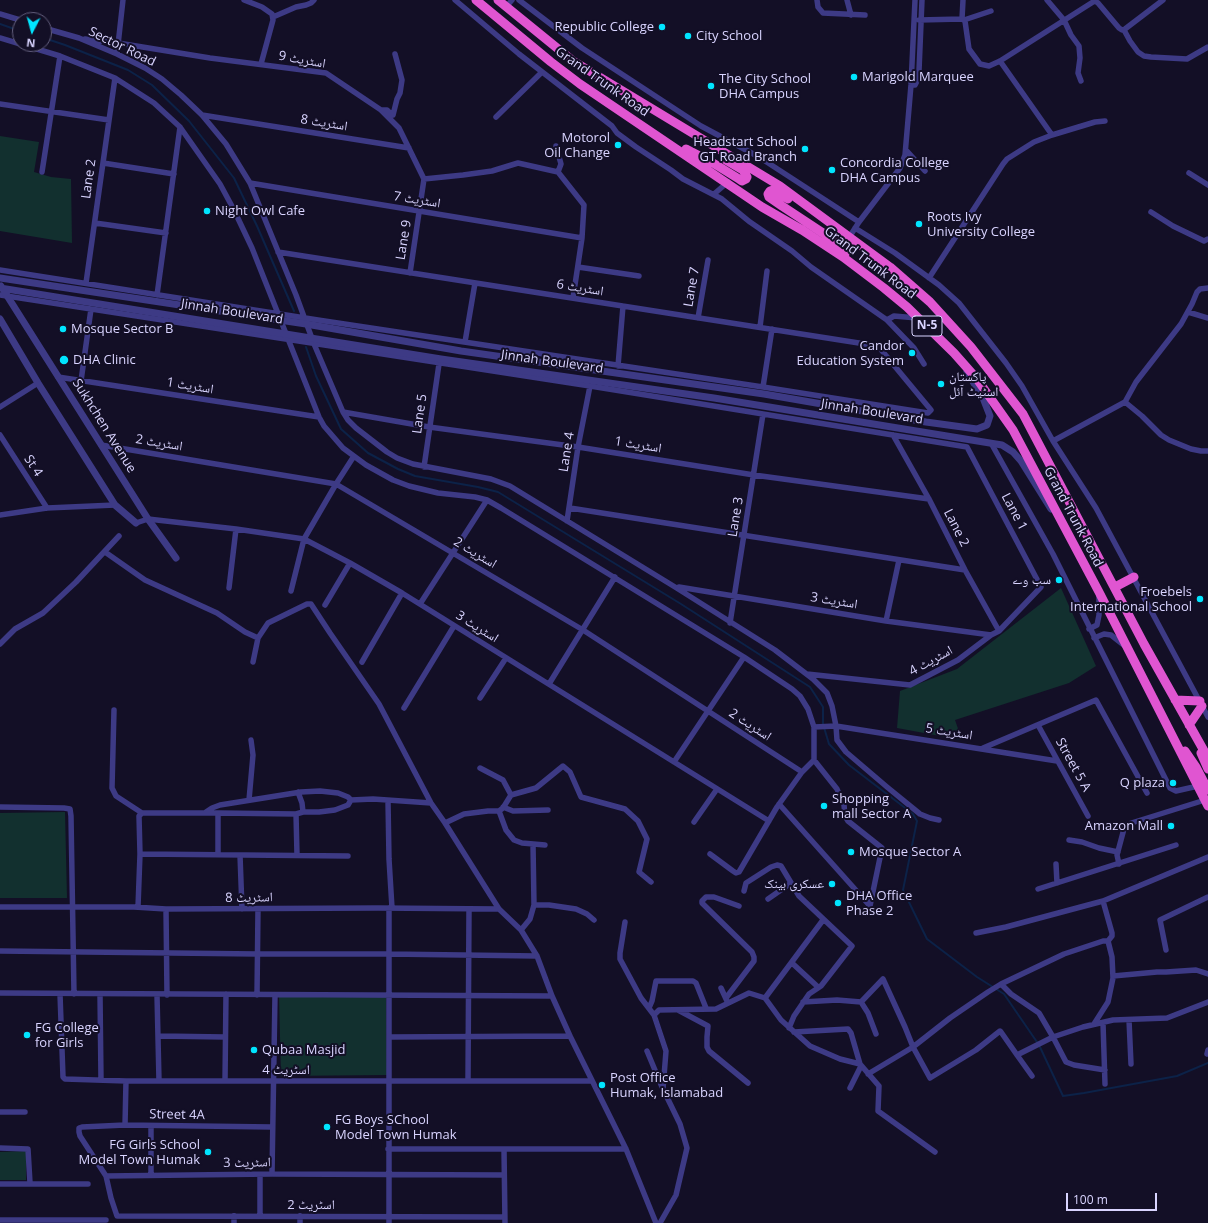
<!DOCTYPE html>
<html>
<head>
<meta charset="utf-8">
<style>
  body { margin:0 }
  #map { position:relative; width:1208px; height:1223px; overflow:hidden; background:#130f26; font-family:"Open Sans",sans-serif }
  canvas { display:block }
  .north { position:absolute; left:12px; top:12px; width:40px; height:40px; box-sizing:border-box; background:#130f26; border:1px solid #625e7d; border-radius:50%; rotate:186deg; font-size:11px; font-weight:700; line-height:16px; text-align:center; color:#d9d4ff }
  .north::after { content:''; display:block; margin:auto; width:14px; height:18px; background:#00e5ff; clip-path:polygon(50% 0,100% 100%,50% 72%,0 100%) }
  .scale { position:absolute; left:1066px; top:1193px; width:91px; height:18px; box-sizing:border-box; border:2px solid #d9d4ff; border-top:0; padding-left:5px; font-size:12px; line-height:14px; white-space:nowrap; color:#d9d4ff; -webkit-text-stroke:3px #130f26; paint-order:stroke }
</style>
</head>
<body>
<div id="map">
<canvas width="1208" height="1223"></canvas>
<div class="north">N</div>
<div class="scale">100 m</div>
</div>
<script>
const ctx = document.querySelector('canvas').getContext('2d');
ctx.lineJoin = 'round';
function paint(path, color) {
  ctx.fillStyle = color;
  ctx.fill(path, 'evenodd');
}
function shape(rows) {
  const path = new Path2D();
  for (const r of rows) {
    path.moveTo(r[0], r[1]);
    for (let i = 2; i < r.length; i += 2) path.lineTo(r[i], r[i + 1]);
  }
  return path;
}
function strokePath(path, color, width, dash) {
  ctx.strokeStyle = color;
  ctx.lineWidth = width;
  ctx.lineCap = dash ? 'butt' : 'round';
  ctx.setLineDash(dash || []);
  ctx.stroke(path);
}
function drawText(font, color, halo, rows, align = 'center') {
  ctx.font = font + ' "Open Sans","Noto Naskh Arabic",sans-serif';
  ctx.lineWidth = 4;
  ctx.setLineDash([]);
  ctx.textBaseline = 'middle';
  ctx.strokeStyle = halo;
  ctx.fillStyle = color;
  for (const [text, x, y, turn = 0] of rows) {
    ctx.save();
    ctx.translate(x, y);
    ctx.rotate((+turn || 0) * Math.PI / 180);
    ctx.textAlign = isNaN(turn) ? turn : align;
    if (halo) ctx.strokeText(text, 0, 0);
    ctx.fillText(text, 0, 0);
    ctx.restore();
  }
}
const green = shape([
  [0,136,39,142,34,172,51,177,71,179,72,243,0,231],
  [1061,588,1096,666,1069,683,955,720,962,740,897,728,900,691,957,669],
  [65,812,67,898,0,898,0,813],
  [386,995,387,1075,281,1076,279,996],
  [26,1151,26,1180,0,1180,0,1152]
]);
const stream = shape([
  [0,24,20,31],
  [44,38,65,45,128,70,152,85,189,121,234,178,257,226,294,311],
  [306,347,316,376,341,429,368,453,398,469,415,476,478,487,498,492,681,604,810,687,823,707,823,724,829,744,849,765,913,814,917,821,903,890,927,939,977,977,1004,994,1039,1045,1063,1096,1084,1093,1177,1076,1208,1063]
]);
const minor = shape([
  [244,0,262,7,272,14,273,20,261,64],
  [455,0,519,54,612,126,617,133,636,147,671,170,683,179,722,199,750,222,792,251,811,267,887,320,914,348,924,364],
  [519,0,582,48,701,126,759,157,859,222],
  [817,0,818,7,823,13,865,15],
  [847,0,851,15],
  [963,0,962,19,965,21,969,49,980,64,989,66,1000,61,1093,2,1095,1,1098,3,1119,28,1122,30,1125,29,1163,0],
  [1047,0,1064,20,1071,35,1079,46,1080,58,1078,73,1081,81],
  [506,7,512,0],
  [0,14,20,20],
  [273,17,296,7,306,5,311,3,314,0],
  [919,20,962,19],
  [964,20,991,11],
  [44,28,79,38,117,54,145,68,162,79,181,95,202,115,226,144,250,183,296,295,314,344,343,412,348,420,356,428,387,452,397,458,413,464,491,479,510,486,675,587,775,650,813,679,827,693,832,706,836,726,837,740,846,752,887,787,920,814,930,818,939,820],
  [1124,30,1130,41,1138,52,1144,56,1151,57,1187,59,1208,47],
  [0,38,60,56,115,78,154,103,180,127,220,184,234,210,252,248,319,417,324,426,343,448,366,465,393,480,409,486,438,493,475,497,487,500,501,508,744,657,792,689,800,696,808,709,814,727,814,760,837,789,844,805,845,816,848,821,882,848,870,906],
  [85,39,118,43,210,58,326,73,381,110,399,128,424,179],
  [117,54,123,0],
  [1000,61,1052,135],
  [911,85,915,85,917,81,919,71,922,0],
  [0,104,109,120],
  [381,110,387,110,391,114,393,115,397,99,400,93,402,80,395,54],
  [202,115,409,148],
  [496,117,542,72],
  [556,146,561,164,558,172],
  [906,150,925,171],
  [103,163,174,174],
  [42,172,60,56],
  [1189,173,1208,185],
  [250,183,582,238],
  [714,194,728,182],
  [1151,212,1173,226,1204,241,1208,239],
  [95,223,166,233],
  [855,228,895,253,939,285,959,303,1006,363,1022,386,1053,441,1096,508,1208,717],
  [850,236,859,222,900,168,905,155,911,85,915,0],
  [578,267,639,276],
  [0,270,318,320,763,387,928,413,931,410,878,346,278,252],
  [410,273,424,179,463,175,492,171,518,163,558,172,584,205,582,238,573,298],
  [929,278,1003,164,1007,159,1034,142,1052,135,1095,122,1105,121],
  [86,283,115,78],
  [0,295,590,386,967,447,1041,587,999,631,991,635,958,660,910,685,807,674],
  [157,295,180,127],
  [1188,312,1208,318],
  [698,318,708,260],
  [887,320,894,316,917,318],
  [760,327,767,271],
  [465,342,475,283],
  [618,366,623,306],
  [58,377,319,417],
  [81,381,91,309],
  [763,387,772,329],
  [1125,402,1142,416,1161,435,1169,440,1191,449,1201,451,1208,451],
  [0,407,38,383],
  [343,412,429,427,578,447,754,475,929,499],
  [0,435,47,508],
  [893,435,929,499,965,570,999,631],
  [1053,441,1125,402,1136,382,1181,324,1192,304,1197,292,1200,289,1208,288],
  [991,443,1053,554,1170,788,1176,791,1198,786],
  [101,445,336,484,583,630,802,772],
  [424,467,439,364],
  [570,508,965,570],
  [0,515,47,508,115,505],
  [567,521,578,447,590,386],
  [136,523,148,519,236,529,304,539,350,563,402,593,769,821],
  [105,552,145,580,217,613,245,632,258,638],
  [679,587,886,621,991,635],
  [229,588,236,529],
  [291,591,304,539,336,484,354,456],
  [420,604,487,500],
  [325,605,350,563],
  [886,621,899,560],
  [730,623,763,414],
  [1089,629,1097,625,1099,615,1099,596],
  [1094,638,1104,634,1111,635,1125,646],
  [0,644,15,629,43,613,76,582,119,536],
  [253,662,258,638,268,623,307,604,311,604,330,633,379,704,431,803,445,823,499,909,521,930,537,956,552,996,570,1036,626,1149,656,1223],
  [362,662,402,593],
  [549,684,615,577],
  [480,698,506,658],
  [404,708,454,626],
  [114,710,112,788,116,796,142,813],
  [1038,725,1088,816],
  [814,727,836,726,1057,761],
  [983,748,1096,700,1147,793],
  [674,762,744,657],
  [480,768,503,780,511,795],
  [298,792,302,803,303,812],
  [249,800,253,755,251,740],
  [351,800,373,799,431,803],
  [388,801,389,859,392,908],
  [779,804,870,906],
  [0,807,64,808,70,809,71,816,74,994],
  [503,807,513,811,548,810],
  [499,811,506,830,514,840,522,843,545,845],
  [206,812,212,808,220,805,301,792,320,791,338,793,348,797,351,800,348,805,335,810,319,812,303,812,296,814],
  [694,822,717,789],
  [445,823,464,814,488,811,499,811,503,808,511,795,536,788,563,766,570,772,581,797,625,809,638,821,647,839,639,872,651,882],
  [1069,840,1082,842,1099,848,1118,852],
  [140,854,348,856],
  [218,854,218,813,296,814,297,855],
  [710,854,733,871,736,873,739,872,777,807,802,772,814,760],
  [240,855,242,909],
  [1056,864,1057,883],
  [1119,864,1117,855,1125,825,1205,800],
  [1038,889,1176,845],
  [744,891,746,883,771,867,777,865,781,866,799,896,852,946,821,986,809,994,794,1016,789,1028],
  [768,899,791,883],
  [534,905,549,905,576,909,587,914,594,920],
  [0,907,134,907,166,909,378,908,499,909],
  [138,907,140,854,139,816,142,813,218,813],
  [166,909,167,995],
  [625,922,620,953,620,959,641,998,654,1015],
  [521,930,530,919,534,905,533,844],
  [976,933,1006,927,1103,901,1208,857],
  [1166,950,1160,920,1208,897],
  [0,951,257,954,388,954,537,956],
  [792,963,818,987],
  [1113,976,1157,972,1166,972,1196,970,1208,974],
  [1001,984,1064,954,1103,941,1108,941,1112,936,1112,933,1103,901],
  [721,988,727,1001],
  [0,993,552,996],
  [60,994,63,1077,65,1079,126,1081,592,1081],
  [100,994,101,1080],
  [157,995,159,1081],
  [257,995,258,909],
  [726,998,754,961,754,957,752,952,702,903,702,901,706,897,714,897,739,906],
  [765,998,781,1020,810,1046,840,1059,860,1064,879,1086,878,1111,935,1152],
  [803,1002,837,1000,861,1002,868,1013,876,1034],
  [861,1002,883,979,905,1027,913,1047,930,1078,976,1050,1000,1031,1001,1032,1017,1055],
  [649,1008,652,1001,656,981,693,981,696,983,706,1008],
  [678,1010,708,1026,707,1037,707,1047,709,1051,748,1083],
  [1129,1020,1131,1064],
  [1103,1023,1105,1084],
  [1094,1024,1108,1002,1113,978,1112,957,1108,941],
  [794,1032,848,1029,851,1033,860,1064],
  [159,1036,225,1037],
  [389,1037,570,1036],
  [647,1051,662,1087],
  [1207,1054,1208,1050],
  [1105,1070,1074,1065,1066,1062,1053,1037,1083,1027,1113,1020,1167,1018,1208,1002],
  [868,1074,913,1047,950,1018,988,992,1001,984,1011,994,1039,1013,1053,1037,1017,1055,1032,1076],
  [225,1081,226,994],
  [468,1081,469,910],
  [850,1088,861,1066],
  [0,1112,25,1112],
  [125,1125,126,1081],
  [272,1127,125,1125,82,1127,79,1128,79,1132,80,1136,106,1176,111,1198,117,1216,505,1217],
  [0,1148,28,1149,30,1183],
  [388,1149,626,1149],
  [504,1149,505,1223],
  [272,1174,275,995],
  [151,1175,151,1126],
  [260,1175,260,1216],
  [106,1176,272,1174,504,1175],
  [0,1184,88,1184],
  [0,1220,106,1220],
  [234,1223,234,1216],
  [300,1223,300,1216],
  [389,1223,389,908],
  [660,1223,676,1195,687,1148,680,1124,663,1089,666,1051,654,1015,659,1010,716,1009,749,993,765,998,823,920]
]);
const tertiary = shape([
  [0,278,306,324,461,351,764,394,926,422,977,429,987,425,990,416,983,398,967,372],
  [1,286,148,519,176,558],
  [0,288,441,359,714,398,1002,445,1013,452,1021,461,1051,509],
  [0,319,38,383,115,505,136,523]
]);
const trunk = shape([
  [476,0,551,62,580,84,762,207,802,230,843,257,884,288,907,307,954,353,977,379,1013,430,1099,592,1208,806],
  [498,0,573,61,780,186,890,267,930,302,971,347,1023,414,1144,644,1208,758],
  [686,149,713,163,739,179,742,181,746,179,747,177,743,170,726,160],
  [788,199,773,190,770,191,768,194,769,197,782,206,826,235,834,242,845,254],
  [1115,587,1134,577],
  [1175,700,1200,701],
  [1189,725,1202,706],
  [1185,751,1196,767,1208,790],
  [1201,753,1208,769]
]);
const markers = [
  [662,27,4,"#00e5ff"],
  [688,36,4,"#00e5ff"],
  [854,77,4,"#00e5ff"],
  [711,86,4,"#00e5ff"],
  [618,145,4,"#00e5ff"],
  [805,149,4,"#00e5ff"],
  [832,170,4,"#00e5ff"],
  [207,211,4,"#00e5ff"],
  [919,224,4,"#00e5ff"],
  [63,329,4,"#00e5ff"],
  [912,353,4,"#00e5ff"],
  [64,360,5,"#00e5ff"],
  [941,384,4,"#00e5ff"],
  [1059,580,4,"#00e5ff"],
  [1200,599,4,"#00e5ff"],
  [1173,783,4,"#00e5ff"],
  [824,806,4,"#00e5ff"],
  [1171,826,4,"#00e5ff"],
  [851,852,4,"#00e5ff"],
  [832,884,4,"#00e5ff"],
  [838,903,4,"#00e5ff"],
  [27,1035,4,"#00e5ff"],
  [254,1050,4,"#00e5ff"],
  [602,1085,4,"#00e5ff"],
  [327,1127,4,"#00e5ff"],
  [208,1152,4,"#00e5ff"]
];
const shields = [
  [927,326,30]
];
const shieldNames = [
  ["N-5",927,326]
];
const poiNames = [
  ["Republic College",654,27,"right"],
  ["City School",696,36],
  ["Marigold Marquee",862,77],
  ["The City School",719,79],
  ["DHA Campus",719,94],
  ["Motorol",610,138,"right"],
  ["Oil Change",610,153,"right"],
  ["Headstart School",797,142,"right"],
  ["GT Road Branch",797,157,"right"],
  ["Concordia College",840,163],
  ["DHA Campus",840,178],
  ["Night Owl Cafe",215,211],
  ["Roots Ivy",927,217],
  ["University College",927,232],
  ["Mosque Sector B",71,329],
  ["Candor",904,346,"right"],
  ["Education System",904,361,"right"],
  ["DHA Clinic",73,360],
  ["پاکستان",949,377],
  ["اسٹیٹ آئل",949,392],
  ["سب وے",1051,580,"right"],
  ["Froebels",1192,592,"right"],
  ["International School",1192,607,"right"],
  ["Q plaza",1165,783,"right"],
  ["Shopping",832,799],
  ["mall Sector A",832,814],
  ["Amazon Mall",1163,826,"right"],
  ["Mosque Sector A",859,852],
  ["عسکری بینک",824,884,"right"],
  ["DHA Office",846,896],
  ["Phase 2",846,911],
  ["FG College",35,1028],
  ["for Girls",35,1043],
  ["Qubaa Masjid",262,1050],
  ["Post Office",610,1078],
  ["Humak, Islamabad",610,1093],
  ["FG Boys SChool",335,1120],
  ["Model Town Humak",335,1135],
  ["FG Girls School",200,1145,"right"],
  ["Model Town Humak",200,1160,"right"]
];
const streetNames = [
  ["Sector Road",122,47,26],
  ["اسٹریٹ 9",302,60,10],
  ["Grand Trunk Road",602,82,35],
  ["اسٹریٹ 8",324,123,9],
  ["Lane 2",89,179,-82],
  ["اسٹریٹ 7",417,200,9],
  ["Lane 9",404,240,-81],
  ["Grand Trunk Road",870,263,37],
  ["Lane 7",692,287,-80],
  ["اسٹریٹ 6",580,288,9],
  ["Jinnah Boulevard",232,312,9],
  ["Jinnah Boulevard",552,362,8],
  ["اسٹریٹ 1",190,386,9],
  ["Jinnah Boulevard",872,412,9],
  ["Lane 5",420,414,-82],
  ["Sukhchen Avenue",104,426,58],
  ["اسٹریٹ 2",159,443,9],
  ["اسٹریٹ 1",638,445,9],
  ["Lane 4",567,452,-81],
  ["St 4",33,466,57],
  ["Lane 1",1014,512,62],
  ["Lane 3",736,517,-81],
  ["Grand Trunk Road",1073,517,62],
  ["Lane 2",956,528,63],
  ["اسٹریٹ 2",475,553,31],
  ["اسٹریٹ 3",834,601,9],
  ["اسٹریٹ 3",477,627,32],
  ["اسٹریٹ 4",931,661,-29],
  ["اسٹریٹ 2",750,725,33],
  ["اسٹریٹ 5",949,732,9],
  ["Street 5 A",1073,765,61],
  ["اسٹریٹ 8",249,898,-1],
  ["اسٹریٹ 4",286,1070],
  ["Street 4A",177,1115,1],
  ["اسٹریٹ 3",247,1163,-1],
  ["اسٹریٹ 2",311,1205]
];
paint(green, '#12302f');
strokePath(stream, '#0c2248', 2);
strokePath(minor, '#3d3a85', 5.5);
strokePath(tertiary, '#3d3a85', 7);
strokePath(trunk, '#e055d1', 9);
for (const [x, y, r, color] of markers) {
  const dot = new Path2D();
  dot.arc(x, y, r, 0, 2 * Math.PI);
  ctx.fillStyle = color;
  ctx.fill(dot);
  strokePath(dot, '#130f26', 1.5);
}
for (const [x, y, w] of shields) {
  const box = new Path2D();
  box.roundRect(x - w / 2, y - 10, w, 20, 3);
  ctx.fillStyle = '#130f26';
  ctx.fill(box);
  strokePath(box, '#d9d4ff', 1);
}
drawText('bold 12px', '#d9d4ff', null, shieldNames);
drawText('13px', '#d9d4ff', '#130f26', poiNames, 'left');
drawText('13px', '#d9d4ff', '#130f26', streetNames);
</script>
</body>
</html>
